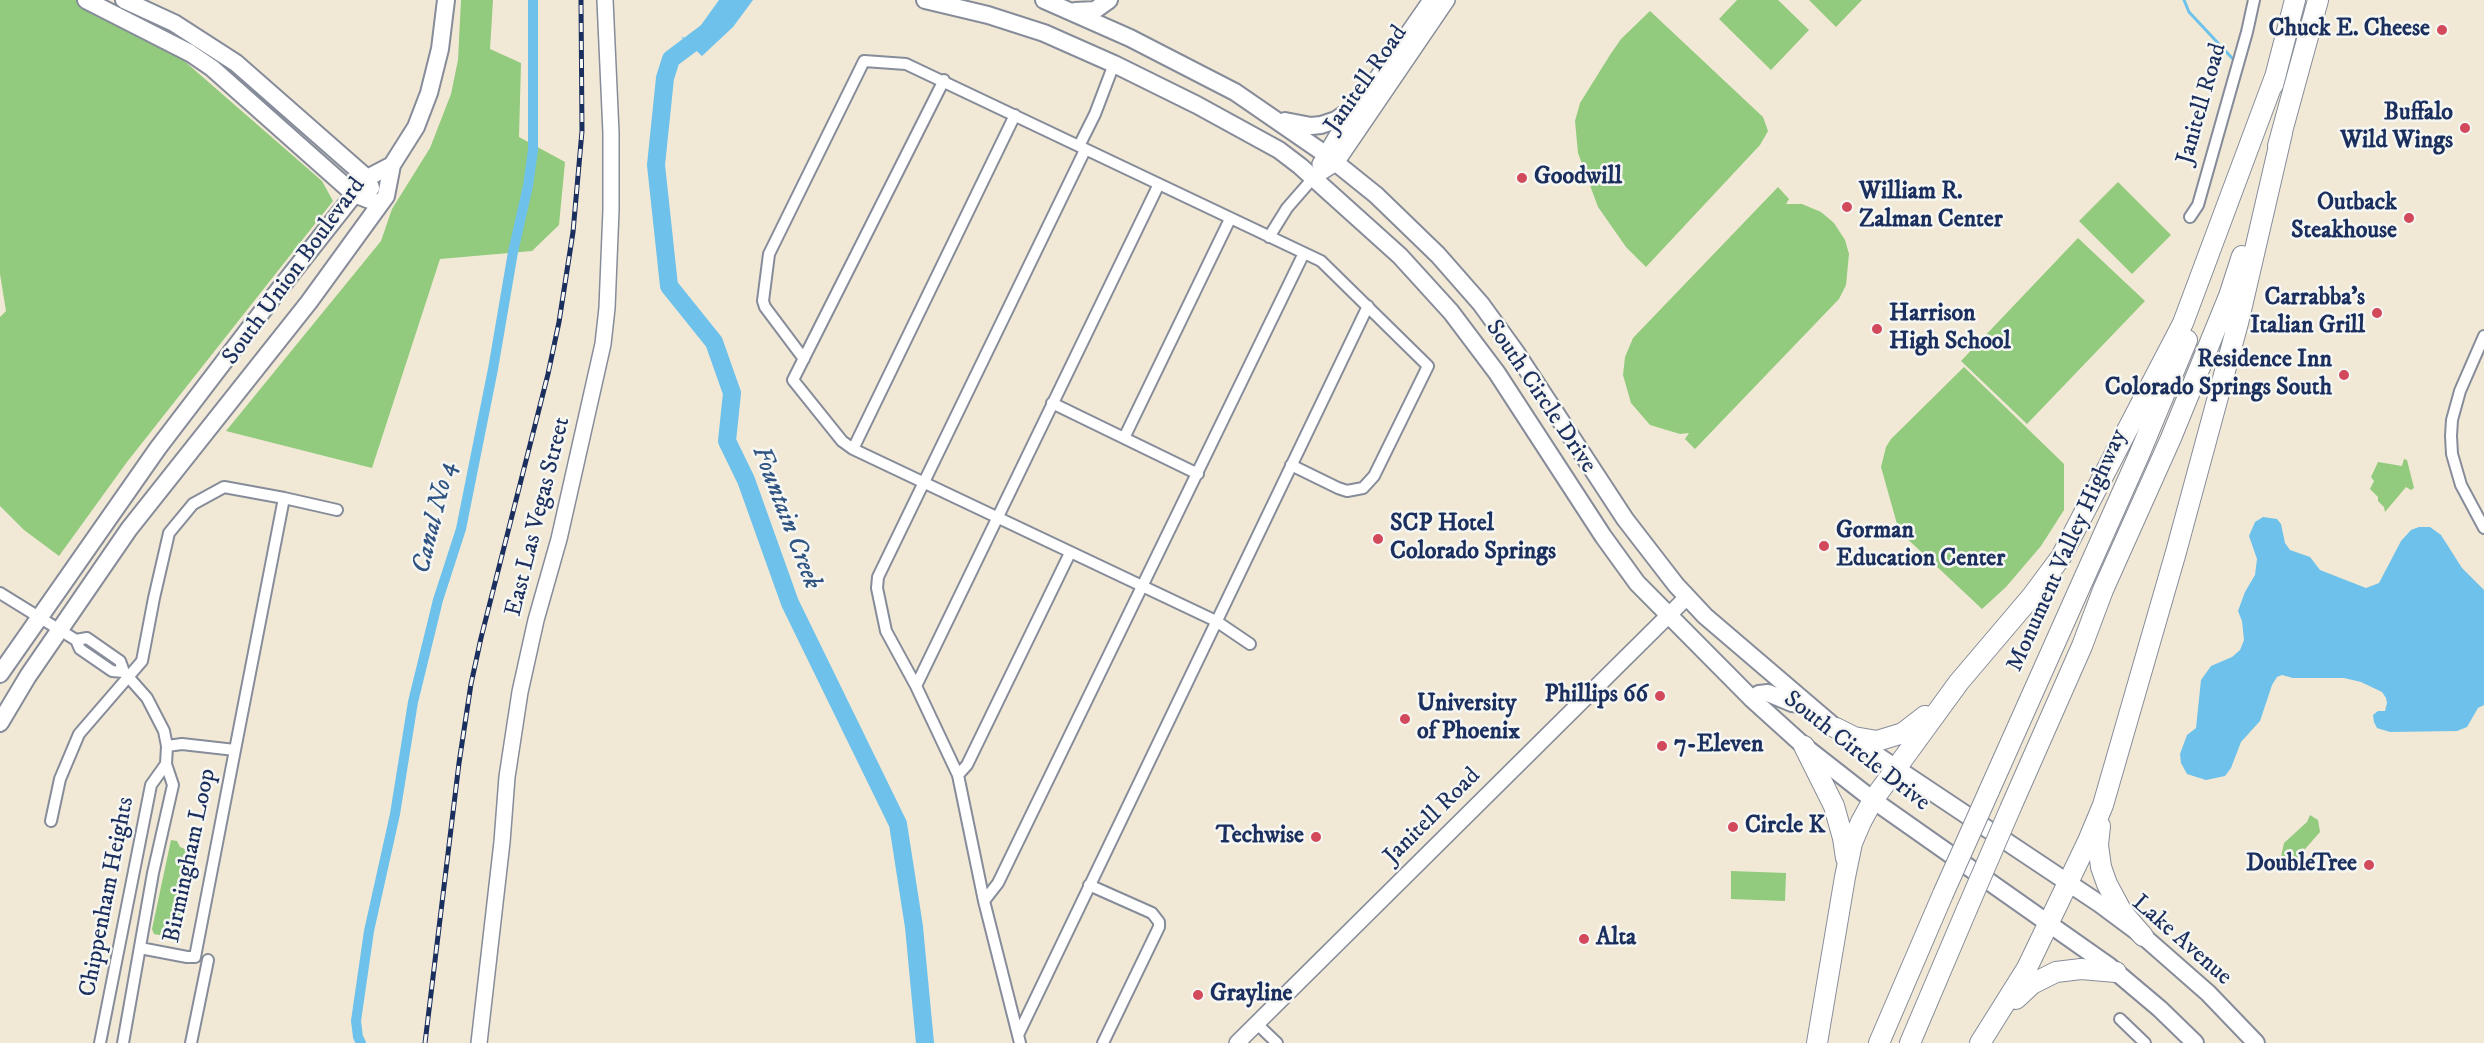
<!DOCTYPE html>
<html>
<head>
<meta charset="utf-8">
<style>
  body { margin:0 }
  canvas { display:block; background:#f1e9d5 }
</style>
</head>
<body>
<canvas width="2484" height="1043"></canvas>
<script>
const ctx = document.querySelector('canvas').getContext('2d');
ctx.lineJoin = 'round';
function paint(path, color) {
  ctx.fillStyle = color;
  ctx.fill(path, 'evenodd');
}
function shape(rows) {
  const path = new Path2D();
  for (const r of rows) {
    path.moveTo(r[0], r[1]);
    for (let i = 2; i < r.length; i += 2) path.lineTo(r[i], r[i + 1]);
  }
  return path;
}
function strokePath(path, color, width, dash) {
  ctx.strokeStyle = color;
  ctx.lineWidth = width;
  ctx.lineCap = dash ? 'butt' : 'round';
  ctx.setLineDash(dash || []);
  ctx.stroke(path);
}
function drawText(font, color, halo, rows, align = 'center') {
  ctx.font = font + ' "IM FELL DW Pica",serif';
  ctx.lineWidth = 5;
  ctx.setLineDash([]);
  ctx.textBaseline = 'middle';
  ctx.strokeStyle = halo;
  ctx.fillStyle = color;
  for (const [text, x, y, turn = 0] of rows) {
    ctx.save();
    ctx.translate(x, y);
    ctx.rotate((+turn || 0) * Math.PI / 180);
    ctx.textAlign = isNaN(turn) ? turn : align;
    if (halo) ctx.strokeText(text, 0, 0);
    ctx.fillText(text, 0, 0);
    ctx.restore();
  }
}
const green = shape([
  [0,0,86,0,151,32,322,181,333,201,127,462,59,556,24,530,0,506,0,317,6,311,0,274],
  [461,0,493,0,490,49,521,63,519,137,565,162,559,225,532,251,440,259,372,468,226,431,381,241,392,209,430,148,451,94,458,60],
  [1737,0,1778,0,1809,30,1771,70,1719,19],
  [1809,0,1862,0,1836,27],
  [1650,11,1763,117,1768,131,1760,145,1646,267,1626,247,1598,207,1578,153,1575,121,1580,103,1610,55,1621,39],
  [2118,182,2171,235,2132,274,2079,221],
  [1778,187,1789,199,1786,204,1802,204,1821,212,1834,223,1845,240,1849,254,1846,285,1839,299,1695,449,1685,439,1689,433,1680,434,1650,425,1631,403,1623,375,1625,357,1633,338],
  [2078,238,2145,301,2027,424,1961,361],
  [1964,367,2064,464,2064,510,2041,546,2006,587,1982,609,1899,531,1881,467,1886,447,1891,439],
  [2404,459,2407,460,2414,488,2411,490,2406,487,2385,512,2384,507,2378,501,2378,497,2370,489,2374,481,2371,477,2378,462,2402,466],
  [2310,815,2318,820,2320,832,2298,857,2285,861,2281,857,2284,843,2307,822],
  [171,840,177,841,180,847,185,849,189,848,192,844,198,845,180,939,154,934,152,929],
  [1731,871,1786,873,1785,901,1731,899]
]);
const water = shape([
  [719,0,753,0,733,27,702,56,681,37,691,39],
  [2263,517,2277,519,2281,524,2285,543,2290,550,2310,557,2320,570,2366,588,2379,583,2401,541,2411,530,2419,527,2430,527,2441,535,2462,568,2484,590,2484,705,2478,708,2467,727,2457,731,2390,732,2377,728,2374,722,2373,715,2378,711,2385,711,2387,703,2386,698,2382,692,2361,682,2344,678,2293,678,2282,675,2277,677,2272,685,2260,721,2241,742,2231,768,2225,776,2206,780,2187,774,2181,763,2180,754,2187,735,2196,728,2201,680,2211,666,2232,657,2240,650,2244,640,2242,621,2238,611,2245,592,2255,575,2257,559,2249,536,2255,522]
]);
const stream = shape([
  [2184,0,2189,12,2232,58]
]);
const canal = shape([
  [361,1043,358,1037,356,1021,369,931,395,814,413,702,438,600,461,529,493,369,513,252,528,186,533,150,533,0]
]);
const river = shape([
  [735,0,711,29,671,59,665,78,656,165,669,286,714,342,732,393,727,441,746,480,790,603,898,824,914,927,925,1043]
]);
const street = shape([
  [944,80,793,380,842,441,853,449,1216,621,1250,644],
  [1079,146,1095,114,1114,64],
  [2190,217,2198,205,2247,32,2254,0],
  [1269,237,1287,208,1314,177],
  [2484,336,2460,391,2452,420,2451,436,2452,454,2461,485,2484,528],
  [804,359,765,307,763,301,769,254,864,61,906,64,1321,261,1428,366,1374,476,1363,488,1347,491,1338,488,1291,465],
  [1052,403,1198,474],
  [1124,438,1230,219],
  [853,449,1015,115],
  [284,498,337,510],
  [0,593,76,640,80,649,112,671,124,672],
  [76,640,87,638,120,661,124,672,147,698,164,731,167,746,166,764,173,785,153,873,123,1043],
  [916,686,886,631,877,588,878,577,1085,150],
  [958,775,967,765,1070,553],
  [51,821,60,779,79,734,142,661,154,598,169,533,193,504,224,487,284,498,235,750,182,744,167,746],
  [1089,885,1152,913,1159,922,1159,927,1103,1043],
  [984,901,998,883,1304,253],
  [140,948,187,957,195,957,235,750],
  [2120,1019,2145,1043],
  [1256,1023,1277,1043],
  [1018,1035,1368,306],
  [100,1043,151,785,166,764],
  [191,1043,208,960],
  [1020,1043,984,901,958,775,916,686,1159,184]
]);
const secondary = shape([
  [1320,164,1336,137,1431,0],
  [1314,177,1336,163,1447,0],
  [479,1043,502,842,507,777,520,692,536,620,559,539,603,344,607,308,611,210,611,133,605,0],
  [1237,1043,1687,597]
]);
const primary = shape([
  [86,0,190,53,212,68,354,194,380,204],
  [124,0,174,23,236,63,367,178,371,188],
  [925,0,988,15,1044,33,1114,64,1197,105,1279,150,1300,166,1400,256,1451,312,1497,373,1603,536,1637,583,1752,699,1804,746,1873,800,2109,966,2160,1009,2195,1043],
  [1044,0,1130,38,1235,92,1325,154,1376,195,1438,255,1481,304,1515,351,1625,519,1676,585,1705,616,1836,728,2100,904,2143,936,2208,993,2256,1043],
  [1075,11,1095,10,1109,0],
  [1285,121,1311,126,1321,125,1336,120,1361,102],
  [0,674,158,448,274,296,367,178,392,165],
  [1752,699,1759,694,1768,693,1792,703,1800,704],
  [0,723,28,676,129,529,309,302,386,196,392,165,416,127,429,93,440,49,446,0]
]);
const highway = shape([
  [2273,85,2295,0],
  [2278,146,2318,0],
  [1836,728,1854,737,1877,741,1903,733,1925,716],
  [1804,746,1834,806,1843,838,1846,858],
  [1989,791,2139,455,2187,340],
  [2011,807,2082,646,2103,590,2171,438,2229,296,2242,256],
  [2100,826,2098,845,2101,867,2107,884,2122,912,2143,936],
  [2016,999,2032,984,2056,972,2081,969,2116,972],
  [1817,1043,1845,877,1852,843,1861,822,1873,800,1959,682,2032,596,2061,557,2183,323,2276,74],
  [1879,1043,1943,894],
  [1910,1043,1967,909],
  [1980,1043,2027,968,2088,841,2103,805,2176,552,2238,323,2282,133]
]);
const rail = shape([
  [425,1043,459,763,471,684,481,638,548,374,559,322,573,232,582,131,581,0]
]);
const highwayBridge = shape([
  [1943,894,1989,791],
  [1967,909,2011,807]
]);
const markers = [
  [2442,30,6,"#d1495b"],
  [2465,128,6,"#d1495b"],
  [1522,178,6,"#d1495b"],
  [1847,207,6,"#d1495b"],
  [2409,218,6,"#d1495b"],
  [2377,313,6,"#d1495b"],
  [1877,329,6,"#d1495b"],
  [2344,375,6,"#d1495b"],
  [1378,539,6,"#d1495b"],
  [1824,546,6,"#d1495b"],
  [1660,696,6,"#d1495b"],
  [1405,719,6,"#d1495b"],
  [1662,746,6,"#d1495b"],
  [1733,827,6,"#d1495b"],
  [1316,837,6,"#d1495b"],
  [2369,865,6,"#d1495b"],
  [1584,939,6,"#d1495b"],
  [1198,995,6,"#d1495b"]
];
const poiNames = [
  ["Chuck E. Cheese",2430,30,"right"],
  ["Buffalo",2453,114,"right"],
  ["Wild Wings",2453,142,"right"],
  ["Goodwill",1534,178],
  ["William R.",1859,193],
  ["Zalman Center",1859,221],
  ["Outback",2397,204,"right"],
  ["Steakhouse",2397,232,"right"],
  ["Carrabba's",2365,299,"right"],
  ["Italian Grill",2365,327,"right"],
  ["Harrison",1889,315],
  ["High School",1889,343],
  ["Residence Inn",2332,361,"right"],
  ["Colorado Springs South",2332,389,"right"],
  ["SCP Hotel",1390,525],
  ["Colorado Springs",1390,553],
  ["Gorman",1836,532],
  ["Education Center",1836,560],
  ["Phillips 66",1648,696,"right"],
  ["University",1417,705],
  ["of Phoenix",1417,733],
  ["7-Eleven",1674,746],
  ["Circle K",1745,827],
  ["Techwise",1304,837,"right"],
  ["DoubleTree",2357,865,"right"],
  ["Alta",1596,939],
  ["Grayline",1210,995]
];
const streetNames = [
  ["Janitell Road",1367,80,-55],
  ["Janitell Road",2203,104,-74],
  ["South Union Boulevard",295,272,-54],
  ["South Circle Drive",1540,397,56],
  ["East Las Vegas Street",539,517,-76],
  ["Monument Valley Highway",2068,551,-66],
  ["South Circle Drive",1856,752,38],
  ["Janitell Road",1433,817,-45],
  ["Birmingham Loop",191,856,-78],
  ["Chippenham Heights",108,897,-79],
  ["Lake Avenue",2181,941,41]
];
const waterNames = [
  ["Canal No 4",436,518,-76],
  ["Fountain Creek",785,518,69]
];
paint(green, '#92ca7e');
paint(water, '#6ec1ea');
strokePath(stream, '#6ec1ea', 3);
strokePath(canal, '#6ec1ea', 10);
strokePath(river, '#6ec1ea', 18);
strokePath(street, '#868c9a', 14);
strokePath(secondary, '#868c9a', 18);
strokePath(primary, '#868c9a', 20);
strokePath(highway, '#868c9a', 22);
strokePath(street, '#fff', 10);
strokePath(secondary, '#fff', 15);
strokePath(primary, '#fff', 16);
strokePath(highway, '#fff', 20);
strokePath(rail, '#1b2f5e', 5);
strokePath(rail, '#f6f6f2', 3, [9]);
strokePath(highwayBridge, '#868c9a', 22, []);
strokePath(highwayBridge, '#fff', 20);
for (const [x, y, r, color] of markers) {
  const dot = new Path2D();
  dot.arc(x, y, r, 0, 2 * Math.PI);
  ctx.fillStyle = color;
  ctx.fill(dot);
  strokePath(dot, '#f6f6f2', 2);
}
drawText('bold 24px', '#1b2f5e', '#f6f6f2', poiNames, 'left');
drawText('24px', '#1b2f5e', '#f6f6f2', streetNames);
drawText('italic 26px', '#305481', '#f6f6f2', waterNames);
</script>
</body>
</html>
